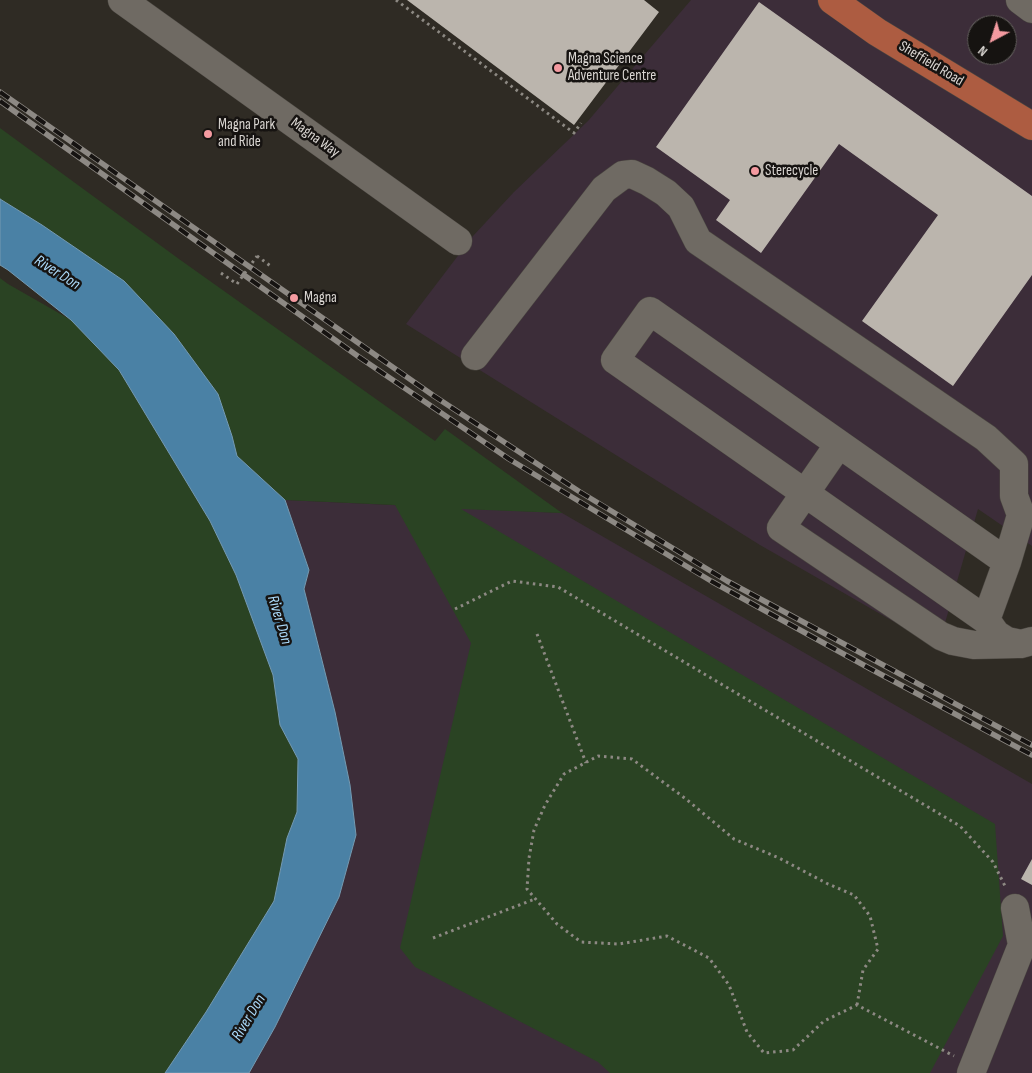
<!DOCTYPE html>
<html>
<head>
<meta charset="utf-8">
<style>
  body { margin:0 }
  #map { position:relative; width:1032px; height:1073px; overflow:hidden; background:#2f2b24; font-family:"Sofia Sans Condensed",sans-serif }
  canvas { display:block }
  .north { position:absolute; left:967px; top:15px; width:50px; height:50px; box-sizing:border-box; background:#161311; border:1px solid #64615e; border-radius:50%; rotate:220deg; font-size:14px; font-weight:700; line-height:20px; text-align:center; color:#dad6d2 }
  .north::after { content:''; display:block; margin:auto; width:18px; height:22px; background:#f49aa0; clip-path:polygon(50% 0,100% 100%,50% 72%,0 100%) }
</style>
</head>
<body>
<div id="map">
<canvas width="1032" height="1073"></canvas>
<div class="north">N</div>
</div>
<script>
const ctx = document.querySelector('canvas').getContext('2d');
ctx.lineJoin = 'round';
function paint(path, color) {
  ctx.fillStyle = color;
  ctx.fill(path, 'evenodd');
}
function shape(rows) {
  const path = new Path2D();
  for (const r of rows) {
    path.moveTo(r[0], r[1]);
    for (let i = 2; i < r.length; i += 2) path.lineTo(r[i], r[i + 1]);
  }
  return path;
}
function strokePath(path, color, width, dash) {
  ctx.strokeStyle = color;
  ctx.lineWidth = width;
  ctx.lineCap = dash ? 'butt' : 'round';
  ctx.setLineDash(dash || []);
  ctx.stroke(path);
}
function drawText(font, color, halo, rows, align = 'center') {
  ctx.font = font + ' "Sofia Sans Condensed",sans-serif';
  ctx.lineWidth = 5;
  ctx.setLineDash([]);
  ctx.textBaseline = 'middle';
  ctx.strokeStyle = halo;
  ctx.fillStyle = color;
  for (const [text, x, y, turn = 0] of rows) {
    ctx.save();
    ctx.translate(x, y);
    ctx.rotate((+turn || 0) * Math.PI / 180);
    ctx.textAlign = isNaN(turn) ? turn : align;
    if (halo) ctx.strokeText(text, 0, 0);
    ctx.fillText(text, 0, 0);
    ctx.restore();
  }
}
const industrial = shape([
  [691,0,1032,0,1032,546,978,509,938,647,760,545,406,324,473,236,514,192,588,121],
  [977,25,1007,25,1007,55,977,55],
  [285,500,562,513,1032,784,1032,1073,249,1073,275,1027,339,897,356,835,350,785,335,712,304,589,309,570]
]);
const green = shape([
  [0,128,179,259,435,441,445,429,562,513,461,509,995,824,1003,936,930,1073,610,1073,598,1062,415,967,400,948,471,643,395,505,285,500,237,456,232,436,218,394,174,334,42,225,0,199],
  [0,278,8,284,71,320,119,370,210,521,236,575,273,675,280,725,298,759,297,812,287,838,274,901,206,1012,165,1073,0,1073]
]);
const water = shape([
  [0,199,42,225,124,281,174,334,218,394,232,436,237,456,285,500,309,570,304,589,335,712,350,785,356,835,339,897,275,1027,249,1073,165,1073,206,1012,274,901,287,838,297,812,298,759,280,725,273,675,236,575,210,521,119,370,71,320,8,270,0,265,0,199]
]);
const building = shape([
  [407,0,644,0,659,12,574,125],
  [759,2,1032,196,1032,275,953,386,862,321,938,215,839,144,761,253,716,220,730,200,656,147],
  [1032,859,1032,885,1021,879]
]);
const path = shape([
  [396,0,574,133,581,123],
  [257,256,272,267],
  [221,273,237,284],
  [455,609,512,581,558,587,960,826,993,862,1006,888],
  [537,634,586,763],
  [433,938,535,899],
  [857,1005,863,970,878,949,870,916,854,895,828,884,779,858,734,839,686,799,632,759,598,756,564,774,545,805,534,830,529,858,527,889,557,924,581,942,619,944,667,936,709,958,729,985,747,1032,764,1053,793,1050,824,1021,857,1005,954,1056]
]);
const minor = shape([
  [122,0,458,241],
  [1020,0,1032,9],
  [475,356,604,189,623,175,632,174,647,181,666,193,681,207,698,241,986,438,1014,464,1014,496,1021,515,1007,562,986,620],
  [839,444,781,528,941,636,953,641,974,645,1018,644],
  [1007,562,650,311,615,360,986,620,996,634,1007,641,1021,644,1032,641],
  [971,1073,1022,945,1015,908]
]);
const major = shape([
  [832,0,877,32,1032,126]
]);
const rail = shape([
  [0,92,434,396,580,492,727,581,1032,745],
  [0,101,359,357,509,459,711,581,869,668,1032,755]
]);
const pathBridge = shape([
  [237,284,257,256]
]);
const markers = [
  [558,68,5,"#f49aa0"],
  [208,134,5,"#f49aa0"],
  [755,171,5,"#f49aa0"],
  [294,298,5,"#f49aa0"]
];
const poiNames = [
  ["Magna Science",568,59],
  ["Adventure Centre",568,76],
  ["Magna Park",218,125],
  ["and Ride",218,142],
  ["Sterecycle",765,171],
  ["Magna",304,298]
];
const streetNames = [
  ["Sheffield Road",931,64,31],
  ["Magna Way",315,138,36]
];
const waterNames = [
  ["River Don",57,273,32],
  ["River Don",279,620,73],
  ["River Don",249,1018,-59]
];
paint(industrial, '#3c2d39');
paint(green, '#2a4323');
paint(water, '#4a81a5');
strokePath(water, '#759ab2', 1);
paint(building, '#bbb5ad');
strokePath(minor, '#4a4640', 29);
strokePath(major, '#4a4640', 29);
strokePath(path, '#8d8983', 3, [2.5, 4]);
strokePath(minor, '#6f6a63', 28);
strokePath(major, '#ad5c41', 28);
strokePath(rail, '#8d8984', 5.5);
strokePath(rail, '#161311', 4, [11]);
strokePath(pathBridge, '#8d8983', 3, [2.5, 4]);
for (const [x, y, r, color] of markers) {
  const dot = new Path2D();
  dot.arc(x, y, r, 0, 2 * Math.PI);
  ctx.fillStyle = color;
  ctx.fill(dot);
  strokePath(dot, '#161311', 2);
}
drawText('15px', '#dad6d2', '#161311', poiNames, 'left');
drawText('15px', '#dad6d2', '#161311', streetNames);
drawText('italic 16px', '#abdafa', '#161311', waterNames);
</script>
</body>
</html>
